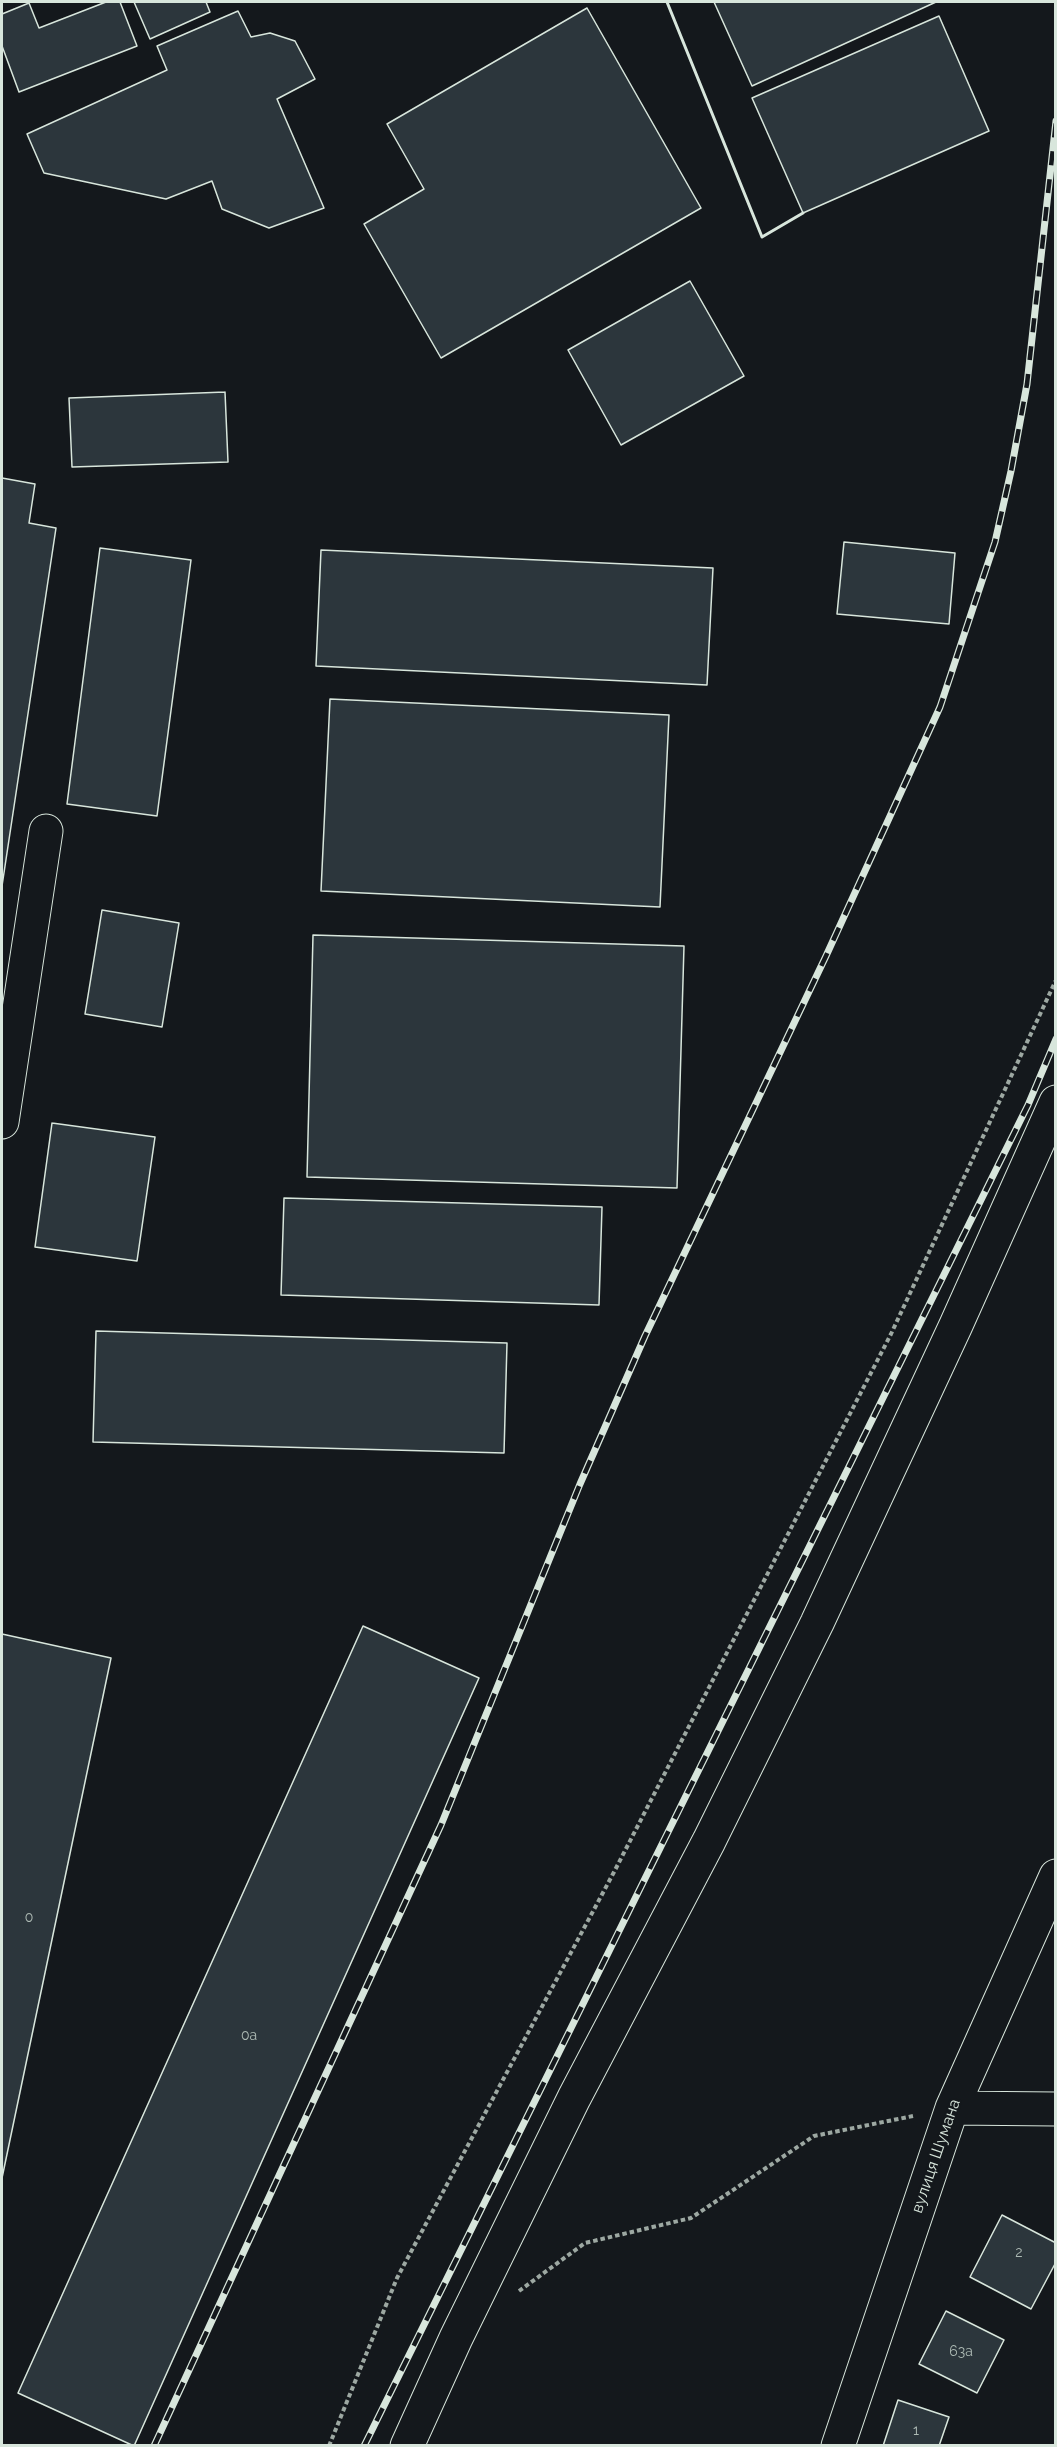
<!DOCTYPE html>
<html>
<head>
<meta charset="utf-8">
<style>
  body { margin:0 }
  #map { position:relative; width:1057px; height:2447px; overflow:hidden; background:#14181c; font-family:Raleway,sans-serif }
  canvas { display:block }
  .frame { position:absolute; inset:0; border:3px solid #d8e6dc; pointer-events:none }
</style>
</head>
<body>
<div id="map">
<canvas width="1057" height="2447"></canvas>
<div class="frame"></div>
</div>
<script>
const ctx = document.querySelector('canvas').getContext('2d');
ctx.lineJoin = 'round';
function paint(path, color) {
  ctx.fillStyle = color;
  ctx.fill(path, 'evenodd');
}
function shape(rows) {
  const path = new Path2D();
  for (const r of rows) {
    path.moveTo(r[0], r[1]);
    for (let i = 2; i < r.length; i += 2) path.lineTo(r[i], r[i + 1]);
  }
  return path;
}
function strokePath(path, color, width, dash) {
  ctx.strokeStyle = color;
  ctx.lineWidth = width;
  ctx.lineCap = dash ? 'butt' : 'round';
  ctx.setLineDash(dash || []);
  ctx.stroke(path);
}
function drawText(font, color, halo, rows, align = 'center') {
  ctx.font = font + ' Raleway,sans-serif';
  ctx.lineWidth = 4.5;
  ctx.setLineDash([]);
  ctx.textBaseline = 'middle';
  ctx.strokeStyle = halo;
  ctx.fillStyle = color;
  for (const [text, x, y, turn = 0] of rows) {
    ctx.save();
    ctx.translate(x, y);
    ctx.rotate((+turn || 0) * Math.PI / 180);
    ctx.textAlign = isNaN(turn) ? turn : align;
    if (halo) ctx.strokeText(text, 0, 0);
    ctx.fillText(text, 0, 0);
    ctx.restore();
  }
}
const building = shape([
  [106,2,120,2,137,46,19,92,2,46,2,14,29,3,39,28,106,2],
  [134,2,206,2,210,12,150,39,134,2],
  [714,2,936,2,752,86,714,2],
  [587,8,701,208,441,358,364,224,424,189,387,124,587,8],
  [238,11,251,37,270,33,295,41,315,79,277,99,324,208,269,228,222,209,212,181,166,199,44,173,27,134,167,70,157,46,238,11],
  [939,16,989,131,803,213,752,98,939,16],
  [690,281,744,376,621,445,568,350,690,281],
  [225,392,228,462,72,467,69,398,225,392],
  [2,478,35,484,29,523,56,528,2,886,2,478],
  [844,542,955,553,949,624,837,614,844,542],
  [100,548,191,560,157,816,67,804,100,548],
  [321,550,713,568,707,685,316,666,321,550],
  [330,699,669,715,660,907,321,891,330,699],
  [102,910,179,923,162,1027,85,1014,102,910],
  [313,935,684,946,677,1188,307,1177,313,935],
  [52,1123,155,1137,137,1261,35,1247,52,1123],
  [284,1198,602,1207,599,1305,281,1295,284,1198],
  [96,1331,507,1343,504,1453,93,1442,96,1331],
  [363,1626,479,1678,134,2446,18,2393,363,1626],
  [2,1634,111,1658,2,2178,2,1634],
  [1002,2215,1056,2243,1056,2262,1031,2309,970,2277,1002,2215],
  [946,2311,1004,2340,977,2393,919,2364,946,2311],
  [898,2400,949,2417,939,2446,883,2446,898,2400]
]);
const path = shape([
  [519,2291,585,2243,691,2218,814,2136,913,2116],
  [329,2446,397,2278,614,1872,891,1334,1056,980]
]);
const minor = shape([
  [2,1122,46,831],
  [952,2108,1056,2109],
  [407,2446,456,2338,574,2098,709,1841,817,1623,956,1325,1056,1102],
  [838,2446,952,2108,1056,1876]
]);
const rail = shape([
  [154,2446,441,1825,580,1484,645,1336,826,956,940,707,995,542,1011,471,1027,384,1056,121],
  [364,2446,1028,1105,1056,1039]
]);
const wall = shape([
  [667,2,762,237,803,213]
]);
const numberNames = [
  ["0",29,1918],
  ["0а",249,2036],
  ["2",1019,2253],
  ["63а",961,2352],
  ["1",916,2431]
];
const streetNames = [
  ["вулиця Шумана",936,2156,-71]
];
paint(building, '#2c363c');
strokePath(building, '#d8e6dc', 1.5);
strokePath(minor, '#d8e6dc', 35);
strokePath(path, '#9da8a2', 4, [4.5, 3]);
strokePath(minor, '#14181c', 33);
strokePath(rail, '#d8e6dc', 7);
strokePath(rail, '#14181c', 4.5, [14]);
strokePath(wall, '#d8e6dc', 3);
drawText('14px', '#adbab4', null, numberNames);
drawText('16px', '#d8e6dc', '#14181c', streetNames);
</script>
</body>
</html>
